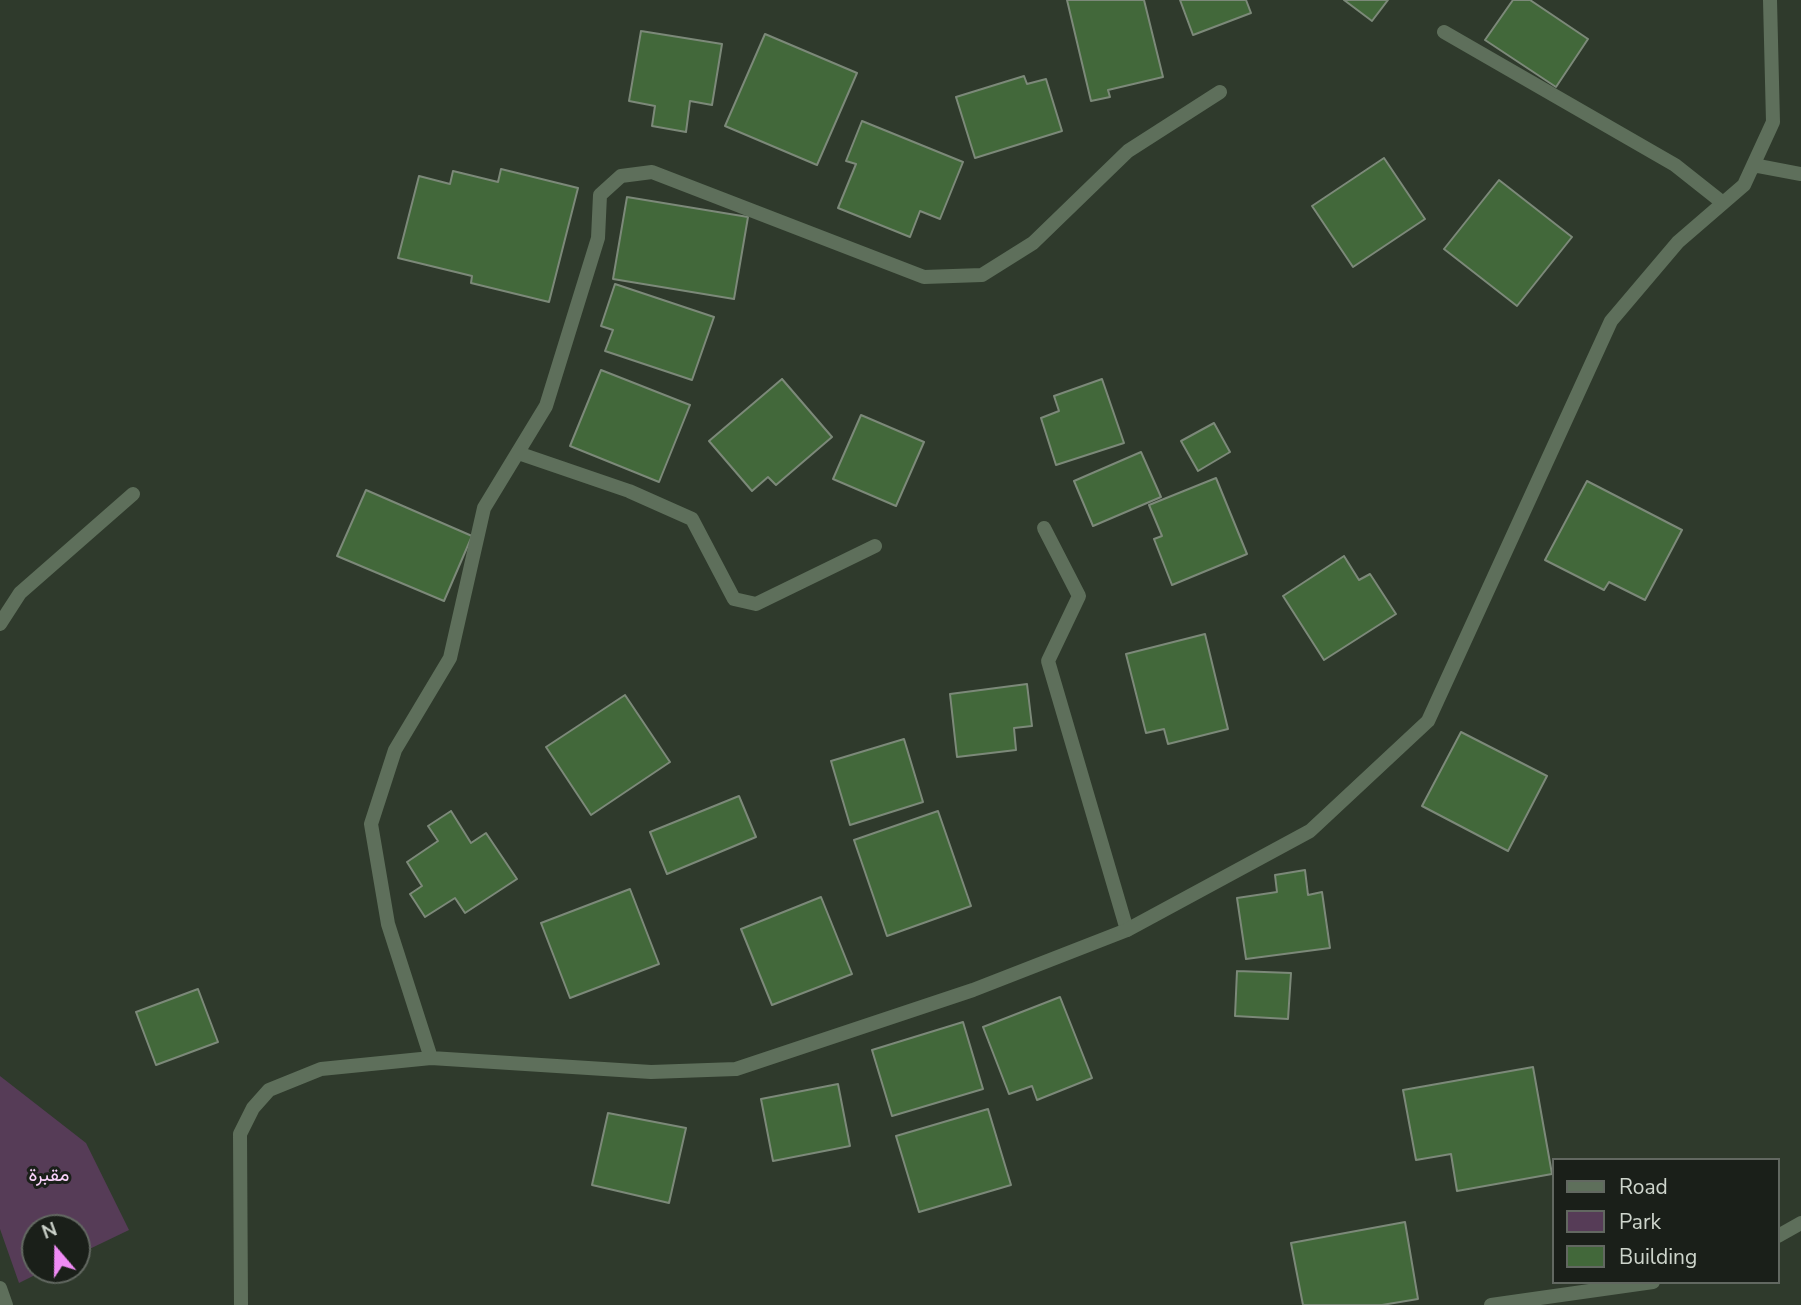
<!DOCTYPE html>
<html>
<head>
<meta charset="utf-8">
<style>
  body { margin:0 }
  #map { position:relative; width:1801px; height:1305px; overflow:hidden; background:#2f3a2c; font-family:"Nunito Sans",sans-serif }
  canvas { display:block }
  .legend { position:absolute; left:1552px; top:1158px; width:228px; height:126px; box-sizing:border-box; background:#1a1f19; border:2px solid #626861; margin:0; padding:9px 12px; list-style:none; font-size:21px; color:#ced5cc }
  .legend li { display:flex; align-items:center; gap:14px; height:35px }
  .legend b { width:35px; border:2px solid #626861 }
  .north { position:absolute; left:21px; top:1214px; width:70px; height:70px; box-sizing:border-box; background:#1a1f19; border:2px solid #626861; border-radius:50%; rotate:340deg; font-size:19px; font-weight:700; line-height:28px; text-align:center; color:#ced5cc }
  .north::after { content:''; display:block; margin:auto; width:24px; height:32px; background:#f08bf5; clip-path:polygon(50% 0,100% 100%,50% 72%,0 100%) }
</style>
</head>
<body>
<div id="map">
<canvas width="1801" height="1305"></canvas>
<ul class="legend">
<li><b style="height:9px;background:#5e6f5b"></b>Road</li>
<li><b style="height:19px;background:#563c57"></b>Park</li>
<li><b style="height:19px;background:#42683a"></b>Building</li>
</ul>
<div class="north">N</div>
</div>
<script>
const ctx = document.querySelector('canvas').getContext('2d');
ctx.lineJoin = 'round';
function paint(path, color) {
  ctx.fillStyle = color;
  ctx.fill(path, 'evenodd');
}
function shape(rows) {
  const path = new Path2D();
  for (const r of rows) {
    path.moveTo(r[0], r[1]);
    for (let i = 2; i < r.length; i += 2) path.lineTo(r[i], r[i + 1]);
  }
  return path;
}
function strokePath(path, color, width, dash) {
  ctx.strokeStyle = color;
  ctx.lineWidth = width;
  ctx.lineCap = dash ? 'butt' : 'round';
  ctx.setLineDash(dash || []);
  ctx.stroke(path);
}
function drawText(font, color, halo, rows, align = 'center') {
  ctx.font = font + ' "Nunito Sans",Vazirmatn,sans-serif';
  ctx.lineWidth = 6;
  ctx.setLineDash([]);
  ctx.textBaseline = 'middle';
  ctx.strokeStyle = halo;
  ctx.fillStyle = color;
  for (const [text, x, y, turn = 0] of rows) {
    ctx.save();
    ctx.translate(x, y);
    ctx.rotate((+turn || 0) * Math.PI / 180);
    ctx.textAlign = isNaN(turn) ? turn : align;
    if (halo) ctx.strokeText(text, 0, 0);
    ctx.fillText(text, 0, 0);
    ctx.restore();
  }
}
const green = shape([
  [0,1076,86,1143,129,1230,77,1255,77,1228,35,1228,35,1270,45,1270,19,1283,0,1229]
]);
const building = shape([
  [1067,0,1144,0,1163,77,1108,90,1110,97,1091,101,1067,0],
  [1180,0,1246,0,1251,13,1193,35,1180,0],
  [1344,0,1388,0,1372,21,1344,0],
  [1513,0,1530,0,1588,39,1556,87,1485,40,1513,0],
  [641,31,722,44,712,105,690,101,686,132,652,126,655,106,629,101,641,31],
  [765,34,857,73,817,165,725,126,765,34],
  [1024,76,1027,84,1046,79,1062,131,975,158,956,97,1024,76],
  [862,121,963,162,940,219,920,211,910,237,838,208,856,164,846,161,862,121],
  [1384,158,1425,219,1353,267,1312,206,1384,158],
  [501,169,578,188,549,302,471,283,472,276,398,258,419,176,450,184,453,171,498,182,501,169],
  [1499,180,1572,237,1517,306,1444,249,1499,180],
  [627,197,748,217,734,299,613,279,627,197],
  [615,284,714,317,692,380,605,351,613,330,601,326,615,284],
  [601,370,690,405,659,482,570,446,601,370],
  [782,379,832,437,776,485,768,477,752,491,709,441,782,379],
  [1102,379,1124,443,1056,465,1041,418,1059,411,1054,396,1102,379],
  [861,415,924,442,896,506,833,479,861,415],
  [1214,423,1230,452,1198,471,1181,441,1214,423],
  [1141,452,1161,497,1093,526,1074,481,1141,452],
  [1216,478,1247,554,1172,585,1154,539,1162,536,1149,505,1216,478],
  [1587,481,1682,530,1645,600,1609,582,1604,590,1545,560,1587,481],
  [366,490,472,536,444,601,337,556,366,490],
  [1344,556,1359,580,1370,574,1396,614,1324,660,1283,596,1344,556],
  [1205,634,1228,729,1168,744,1164,729,1146,733,1126,654,1205,634],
  [1027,684,1032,726,1014,728,1016,750,957,757,950,694,1027,684],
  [625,695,670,762,591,815,546,747,625,695],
  [1461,732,1547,776,1508,851,1422,806,1461,732],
  [904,739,923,802,850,825,831,761,904,739],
  [739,796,756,837,667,874,650,832,739,796],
  [451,811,471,843,486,833,517,879,465,913,455,898,425,917,410,894,422,886,407,862,438,841,428,826,451,811],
  [938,811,971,906,887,936,854,840,938,811],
  [1305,870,1308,895,1322,892,1330,948,1246,959,1237,898,1277,892,1275,875,1305,870],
  [630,889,659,964,570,998,541,923,630,889],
  [821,897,852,974,772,1005,741,929,821,897],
  [1237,971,1291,973,1288,1019,1235,1016,1237,971],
  [198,989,218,1042,156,1065,136,1012,198,989],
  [1060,997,1092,1078,1037,1100,1032,1086,1009,1094,983,1027,1060,997],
  [963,1022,983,1089,892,1116,872,1050,963,1022],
  [1533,1067,1552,1174,1457,1191,1451,1154,1416,1160,1403,1090,1533,1067],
  [838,1084,850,1146,773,1161,761,1099,838,1084],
  [988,1109,1011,1185,919,1212,896,1136,988,1109],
  [608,1113,686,1128,669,1203,592,1185,608,1113],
  [1405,1222,1418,1299,1382,1305,1303,1305,1291,1243,1405,1222]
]);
const lane = shape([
  [1044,528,1079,596,1048,661,1127,930]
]);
const street = shape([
  [1444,32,1675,165,1723,203],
  [1753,165,1801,174],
  [518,453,629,491,692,519,734,599,756,604,875,546],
  [0,624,20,593,133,494],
  [431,1058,388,924,371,824,395,750,450,658,484,508,546,406,598,238,600,195,621,176,652,172,924,277,982,275,1033,243,1128,151,1220,92],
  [1778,1236,1801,1223],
  [0,1288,6,1305],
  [241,1305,240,1134,253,1108,269,1090,321,1069,431,1058,651,1072,736,1069,973,990,1127,930,1310,831,1428,721,1611,321,1678,242,1744,185,1773,122,1770,0],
  [1491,1305,1653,1282]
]);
const parkNames = [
  ["مقبرة",49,1176]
];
paint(green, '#563c57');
paint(building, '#42683a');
strokePath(building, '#7c8979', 2);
strokePath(lane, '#5e6f5b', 14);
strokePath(street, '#5e6f5b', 14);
drawText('19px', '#f9d2fa', '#1a1f19', parkNames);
</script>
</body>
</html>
